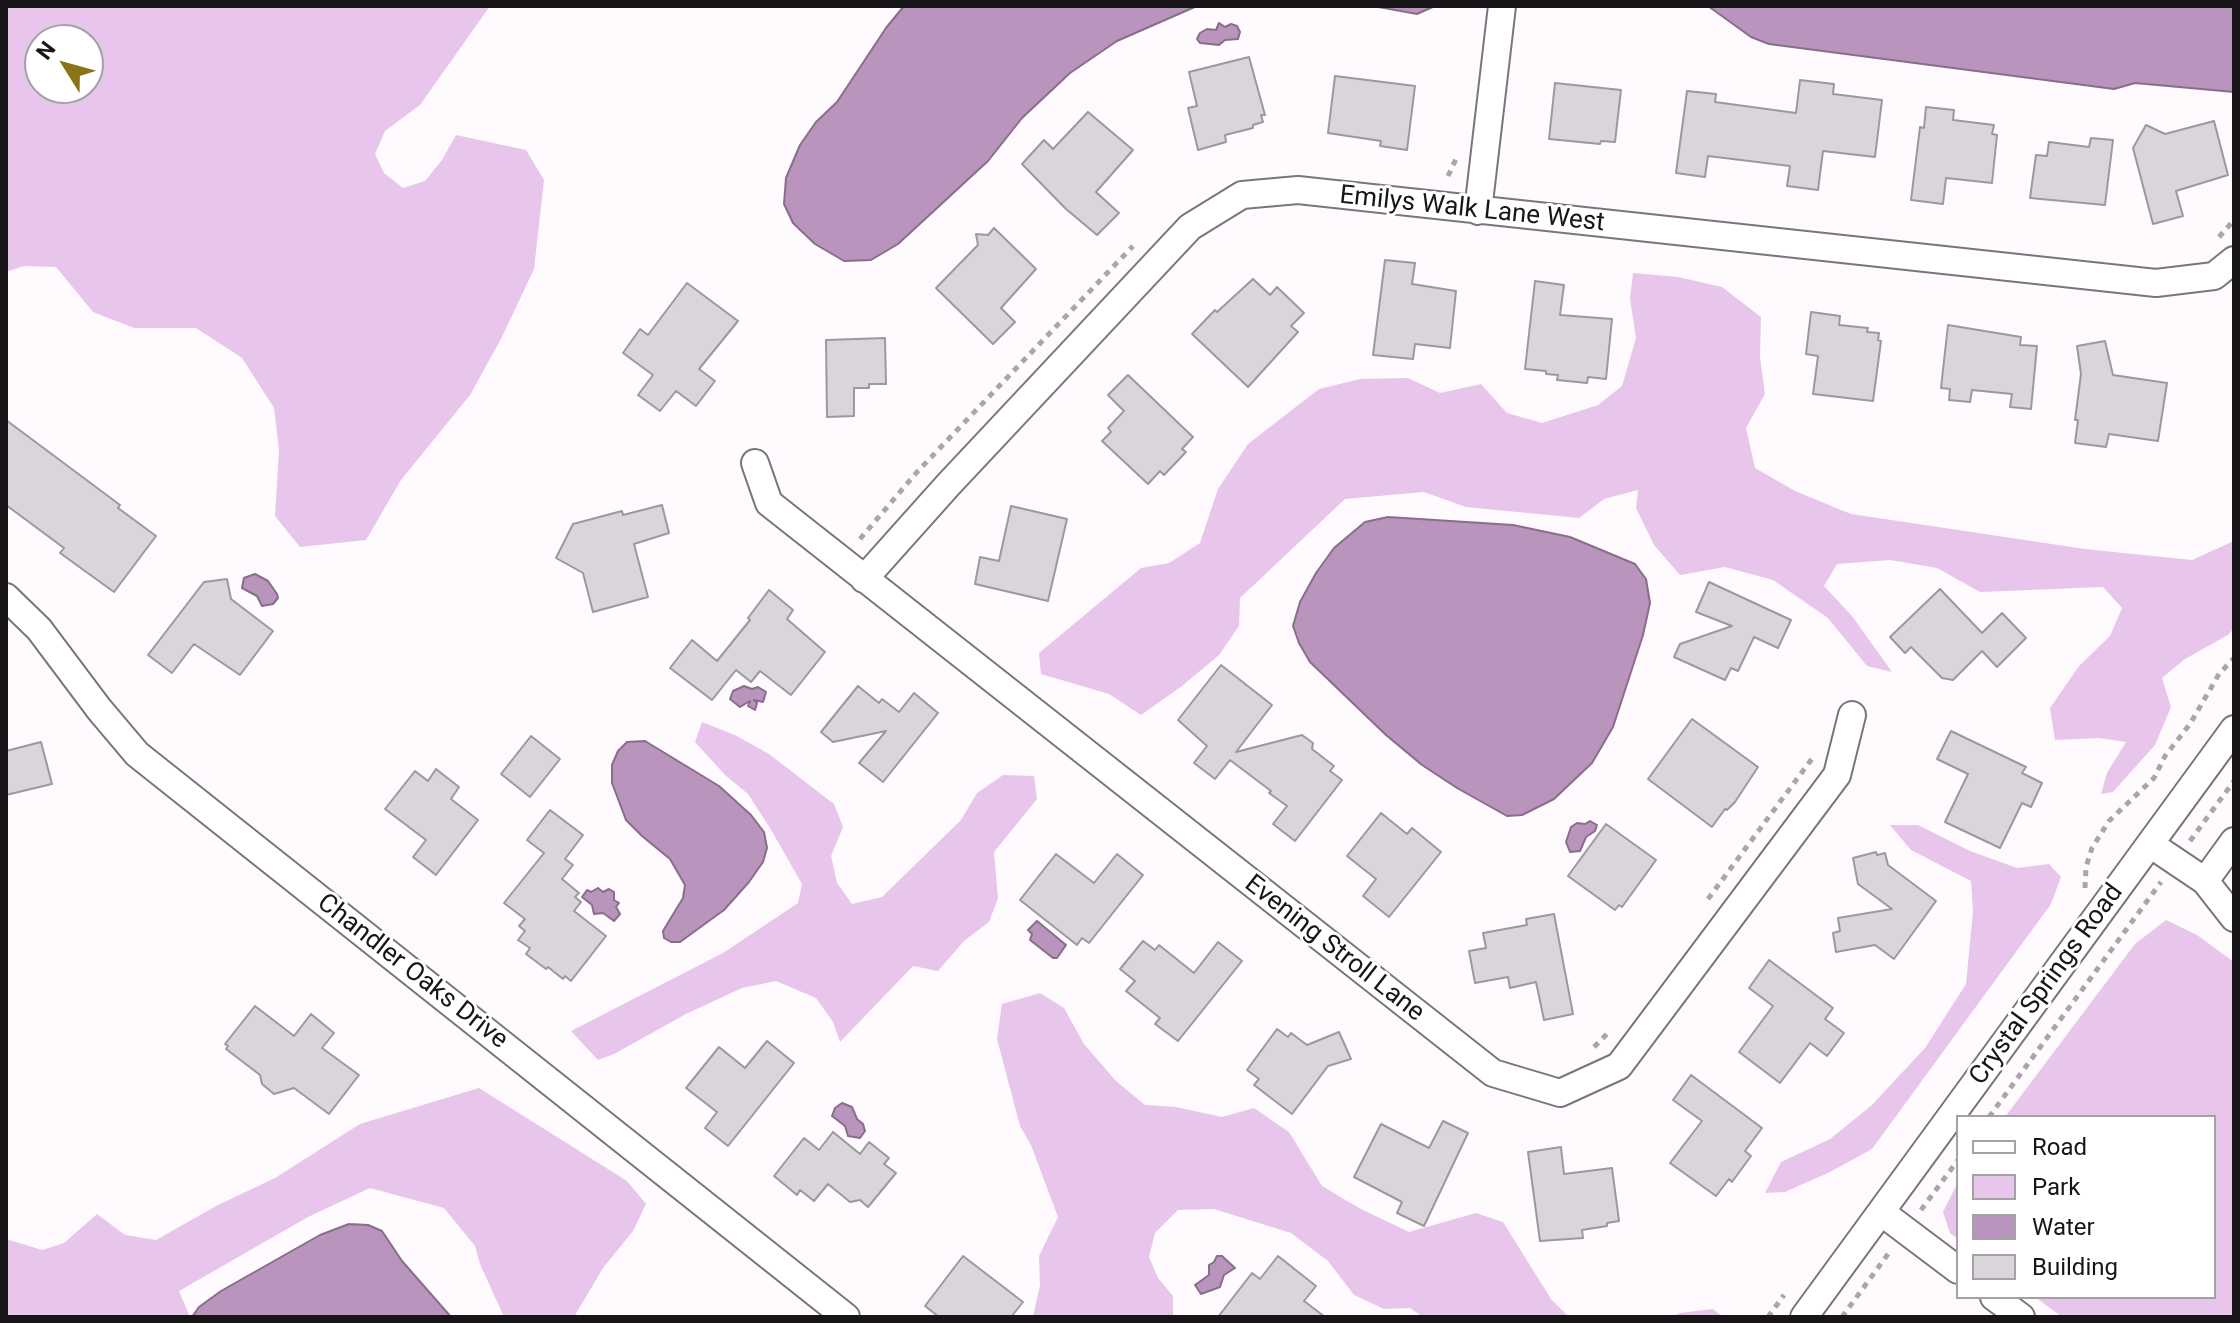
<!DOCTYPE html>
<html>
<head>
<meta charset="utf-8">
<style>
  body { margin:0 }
  #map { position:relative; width:2240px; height:1323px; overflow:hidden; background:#fefafe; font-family:Roboto,sans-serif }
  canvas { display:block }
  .frame { position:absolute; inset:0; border:8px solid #181518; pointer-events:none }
  .legend { position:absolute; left:1956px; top:1115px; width:260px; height:184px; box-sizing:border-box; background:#fff; border:2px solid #a3a1a3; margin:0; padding:10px 14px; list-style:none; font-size:24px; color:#181518 }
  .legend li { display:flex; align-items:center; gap:16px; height:40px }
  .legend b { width:40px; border:2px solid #a3a1a3 }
  .north { position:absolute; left:24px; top:24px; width:80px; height:80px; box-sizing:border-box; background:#fff; border:2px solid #a3a1a3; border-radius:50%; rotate:307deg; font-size:22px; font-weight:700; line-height:32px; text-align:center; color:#181518 }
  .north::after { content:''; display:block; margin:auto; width:28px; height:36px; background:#8a7417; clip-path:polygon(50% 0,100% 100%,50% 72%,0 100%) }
</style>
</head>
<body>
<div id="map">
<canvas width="2240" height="1323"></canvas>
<div class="frame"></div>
<ul class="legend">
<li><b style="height:10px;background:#fff"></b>Road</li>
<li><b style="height:22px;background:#e8c5eb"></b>Park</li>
<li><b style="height:22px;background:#b994bc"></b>Water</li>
<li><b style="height:22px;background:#dad4db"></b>Building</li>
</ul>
<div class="north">N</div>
</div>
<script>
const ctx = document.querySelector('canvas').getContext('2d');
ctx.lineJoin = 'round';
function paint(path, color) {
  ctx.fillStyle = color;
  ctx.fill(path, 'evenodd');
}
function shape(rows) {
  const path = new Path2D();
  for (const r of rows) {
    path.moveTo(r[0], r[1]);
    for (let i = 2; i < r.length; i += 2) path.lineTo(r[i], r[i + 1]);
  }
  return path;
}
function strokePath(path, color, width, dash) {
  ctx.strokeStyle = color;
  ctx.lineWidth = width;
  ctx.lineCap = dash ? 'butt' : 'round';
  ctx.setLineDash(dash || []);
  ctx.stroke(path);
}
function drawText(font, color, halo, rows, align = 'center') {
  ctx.font = font + ' Roboto,sans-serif';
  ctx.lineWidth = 6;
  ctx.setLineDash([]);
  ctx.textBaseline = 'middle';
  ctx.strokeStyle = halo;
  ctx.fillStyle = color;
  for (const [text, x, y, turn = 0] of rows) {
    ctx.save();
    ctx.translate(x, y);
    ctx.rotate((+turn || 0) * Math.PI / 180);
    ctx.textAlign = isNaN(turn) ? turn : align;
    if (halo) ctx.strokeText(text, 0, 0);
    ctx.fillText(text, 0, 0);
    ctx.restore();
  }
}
const green = shape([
  [6,6,490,6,420,105,385,131,375,154,384,173,403,188,425,181,442,160,456,135,526,150,544,180,534,269,502,337,470,395,401,480,366,540,300,547,275,516,279,450,274,408,242,358,196,328,134,328,93,312,56,267,24,266,6,272],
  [88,40,88,88,40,88,40,40],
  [1633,273,1678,277,1722,287,1761,317,1760,357,1765,394,1746,428,1755,468,1795,491,1851,514,2085,549,2192,560,2234,541,2234,628,2228,635,2185,659,2162,678,2171,707,2155,745,2113,792,2101,794,2107,773,2126,742,2099,738,2055,740,2050,708,2079,666,2110,636,2122,608,2103,587,1980,592,1937,568,1890,560,1837,564,1824,586,1852,616,1892,672,1867,666,1828,618,1773,580,1725,567,1680,575,1654,545,1636,508,1638,490,1604,499,1579,518,1466,507,1424,492,1345,499,1240,598,1239,626,1219,655,1182,686,1141,715,1109,694,1041,674,1039,653,1141,568,1169,563,1200,543,1218,489,1248,444,1319,389,1360,379,1408,378,1440,393,1481,384,1507,413,1542,423,1598,405,1622,386,1636,338,1630,299],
  [702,722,735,735,769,754,834,804,843,827,831,856,837,883,852,904,882,897,961,820,977,793,1003,775,1034,776,1037,799,994,852,998,898,989,922,964,941,938,971,913,966,840,1042,833,1022,816,998,776,981,742,988,686,1014,614,1054,598,1060,571,1031,723,953,798,903,802,884,770,828,748,794,725,775,695,742],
  [1890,825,1918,825,1970,851,2017,868,2049,864,2061,877,2051,904,1872,1149,1830,1172,1785,1192,1765,1193,1781,1162,1830,1139,1872,1105,1925,1048,1966,984,1973,911,1971,881,1911,850],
  [2166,920,2197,935,2234,962,2234,1317,2062,1317,2035,1297,2214,1297,2214,1117,2005,1117,2135,944],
  [1040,993,1064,1008,1084,1044,1116,1081,1145,1105,1176,1107,1222,1117,1254,1108,1289,1132,1322,1186,1359,1208,1409,1232,1476,1213,1503,1222,1551,1299,1569,1317,1423,1317,1410,1308,1384,1309,1354,1295,1328,1261,1291,1233,1214,1209,1178,1210,1155,1233,1149,1257,1158,1278,1173,1296,1173,1317,1033,1317,1040,1285,1039,1256,1058,1217,1031,1145,1020,1126,997,1039,1002,1004],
  [479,1088,627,1181,646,1204,633,1231,603,1268,574,1317,504,1317,480,1264,475,1246,444,1208,370,1188,308,1217,179,1291,190,1317,6,1317,6,1239,42,1250,64,1243,97,1214,125,1235,156,1240,216,1206,275,1178,360,1124],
  [1958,1182,1958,1239,1950,1233,1943,1212],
  [1713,1309,1723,1317,1671,1317,1680,1313]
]);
const water = shape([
  [904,6,1197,6,1117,41,1070,73,1022,118,988,161,898,244,871,260,844,261,815,244,793,223,784,204,786,178,800,145,816,122,837,102,886,28,904,6],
  [1373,6,1435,6,1417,14,1373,6],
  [1708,6,2234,6,2234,92,2135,83,2114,89,1769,44,1751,37,1708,6],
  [1219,23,1225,27,1231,24,1237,26,1240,32,1238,39,1225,40,1219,45,1200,43,1197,39,1200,33,1207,29,1216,30,1219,23],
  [1388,517,1513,525,1570,537,1635,564,1646,579,1650,603,1643,635,1613,727,1592,763,1554,799,1522,815,1507,816,1457,788,1422,765,1386,735,1310,662,1299,643,1293,626,1300,602,1316,573,1334,548,1365,522,1388,517],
  [255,574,268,581,277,594,278,598,273,604,262,606,257,596,242,588,244,578,255,574],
  [744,686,752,689,758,687,766,692,763,702,754,700,757,703,755,710,748,706,750,701,740,707,730,699,733,691,744,686],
  [645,741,719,786,751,815,764,832,767,848,763,862,749,882,724,910,680,942,671,942,664,938,663,931,683,898,685,885,670,859,642,836,626,820,612,783,612,765,618,751,627,742,645,741],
  [1590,821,1597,825,1595,831,1586,837,1580,851,1570,852,1566,842,1571,827,1577,823,1585,824,1590,821],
  [598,888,603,892,609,889,614,892,614,900,619,903,616,907,620,914,614,921,603,913,594,914,592,905,582,897,587,890,591,892,598,888],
  [1037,921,1066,945,1057,958,1053,958,1030,940,1032,934,1028,930,1037,921],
  [842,1103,852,1107,857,1119,863,1124,865,1131,860,1138,848,1136,845,1126,832,1116,835,1108,842,1103],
  [349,1224,368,1225,382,1231,402,1261,451,1317,192,1317,199,1307,221,1291,320,1235,349,1224],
  [1217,1256,1222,1256,1235,1268,1224,1275,1220,1287,1201,1294,1195,1285,1209,1275,1209,1265,1214,1262,1217,1256]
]);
const building = shape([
  [1249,57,1265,115,1261,115,1263,122,1253,125,1253,128,1225,135,1226,142,1198,150,1188,108,1197,106,1189,72,1249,57],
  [1335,76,1415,86,1407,150,1380,146,1381,141,1328,133,1335,76],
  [1800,80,1834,84,1833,94,1882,100,1875,157,1823,151,1818,190,1787,186,1790,166,1708,156,1705,177,1676,173,1687,91,1716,94,1715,102,1796,113,1800,80],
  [1555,83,1621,90,1615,142,1601,141,1600,144,1549,139,1555,83],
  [1926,107,1954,110,1953,120,1994,125,1992,134,1997,135,1992,183,1946,178,1943,204,1911,200,1920,127,1924,128,1926,107],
  [1088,112,1133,150,1096,192,1119,213,1097,235,1066,209,1022,164,1044,140,1053,149,1088,112],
  [2214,121,2228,175,2176,191,2183,216,2153,224,2133,148,2146,125,2165,134,2214,121],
  [2091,138,2113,140,2105,205,2030,198,2036,155,2047,156,2049,142,2089,147,2091,138],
  [994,228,1036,269,1001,308,1015,322,993,344,936,288,978,245,976,234,988,235,994,228],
  [1385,260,1415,263,1412,284,1456,291,1450,348,1415,344,1413,359,1373,355,1385,260],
  [1253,279,1270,295,1277,287,1304,313,1291,326,1298,332,1248,387,1192,334,1215,310,1217,312,1253,279],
  [1535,281,1564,285,1560,315,1612,319,1606,379,1588,377,1587,383,1557,380,1558,375,1546,374,1546,371,1525,369,1535,281],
  [687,283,738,321,699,369,715,381,696,406,676,391,660,411,638,395,653,375,623,353,640,329,648,335,687,283],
  [1811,312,1840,316,1839,325,1868,328,1867,332,1879,333,1878,340,1881,341,1873,401,1813,394,1818,356,1806,354,1811,312],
  [1948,325,2021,337,2020,345,2037,346,2031,409,2010,407,2012,394,1972,390,1970,402,1949,400,1950,389,1941,388,1948,325],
  [885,338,886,384,869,384,869,388,854,388,854,416,827,417,826,340,885,338],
  [2105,341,2113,375,2167,383,2158,441,2109,434,2106,447,2075,443,2078,420,2075,420,2081,374,2077,346,2105,341],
  [1128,375,1193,437,1182,449,1186,452,1164,475,1160,471,1148,484,1102,441,1111,432,1108,428,1124,411,1108,395,1128,375],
  [6,420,120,505,118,508,156,536,114,592,60,553,64,548,6,505,6,420],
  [662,505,669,533,634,544,648,597,593,612,583,573,556,558,573,524,622,511,623,515,662,505],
  [1011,506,1067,519,1048,601,975,584,980,557,999,561,1011,506],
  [227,579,231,599,273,631,240,675,194,644,172,673,148,655,204,582,227,579],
  [1709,582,1791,620,1778,648,1754,637,1738,671,1731,668,1725,680,1674,657,1680,644,1732,626,1696,612,1709,582],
  [1940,589,1982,633,2002,613,2026,638,1997,667,1982,651,1953,680,1942,678,1911,647,1905,653,1890,637,1940,589],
  [769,590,793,610,787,619,825,652,791,695,760,671,751,682,736,670,712,700,670,668,692,640,717,661,750,620,748,618,769,590],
  [1221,665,1272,705,1236,752,1302,735,1313,743,1312,749,1334,766,1330,771,1342,780,1295,841,1273,824,1287,806,1269,793,1271,791,1230,760,1215,779,1194,763,1207,746,1178,720,1221,665],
  [858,686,879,703,882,699,899,712,914,693,938,713,883,782,859,763,886,731,833,742,821,732,858,686],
  [1692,719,1758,767,1735,802,1727,810,1725,809,1712,827,1648,779,1692,719],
  [1951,731,2026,767,2022,773,2042,783,2031,807,2022,803,2000,848,1945,822,1968,774,1937,759,1951,731],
  [531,736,560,759,530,797,501,774,531,736],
  [41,742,52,784,6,795,6,751,41,742],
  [436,769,459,787,451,799,478,820,436,875,413,857,426,840,385,809,415,771,428,781,436,769],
  [550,810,583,835,565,859,573,865,562,879,579,893,575,897,581,902,574,911,606,936,571,981,565,976,563,979,548,967,546,969,526,954,530,948,518,940,525,931,519,926,525,919,504,903,544,853,527,840,550,810],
  [1381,813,1407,834,1412,828,1441,852,1389,917,1363,896,1376,879,1347,856,1381,813],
  [1606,824,1656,860,1622,907,1619,905,1615,910,1568,876,1606,824],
  [1876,852,1877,855,1885,853,1888,865,1936,901,1894,959,1875,945,1836,952,1833,933,1840,931,1838,918,1892,909,1858,884,1853,858,1876,852],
  [1056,854,1094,883,1117,854,1143,875,1089,943,1082,938,1077,945,1020,900,1056,854],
  [1554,914,1573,1014,1544,1020,1536,982,1510,988,1508,977,1475,983,1469,951,1486,948,1483,933,1527,925,1526,919,1554,914],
  [1143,941,1155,950,1159,945,1194,973,1218,942,1242,961,1178,1041,1155,1024,1160,1018,1126,991,1135,981,1120,969,1143,941],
  [1769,960,1833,1008,1825,1019,1844,1033,1827,1056,1810,1043,1780,1083,1739,1052,1773,1006,1749,988,1769,960],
  [255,1006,294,1036,311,1014,334,1033,322,1048,359,1075,329,1114,294,1088,274,1094,262,1084,260,1075,226,1049,228,1046,225,1044,255,1006],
  [1277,1029,1288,1037,1291,1033,1307,1045,1339,1032,1351,1059,1328,1066,1292,1114,1254,1085,1259,1079,1247,1070,1277,1029],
  [767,1041,794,1063,728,1146,705,1128,717,1112,686,1088,719,1047,745,1068,767,1041],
  [1691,1075,1762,1128,1745,1151,1751,1156,1732,1182,1729,1179,1716,1196,1670,1163,1702,1121,1673,1100,1691,1075],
  [1443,1121,1468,1133,1424,1226,1397,1213,1402,1202,1354,1177,1381,1124,1429,1148,1443,1121],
  [833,1132,860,1154,869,1142,889,1158,884,1164,896,1173,868,1207,860,1200,850,1202,828,1184,814,1201,800,1190,797,1195,774,1176,804,1138,819,1150,833,1132],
  [1561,1147,1564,1174,1612,1168,1619,1221,1607,1223,1607,1226,1582,1230,1583,1238,1540,1241,1528,1152,1561,1147],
  [963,1256,1023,1302,1011,1317,939,1317,925,1306,963,1256],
  [1278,1256,1316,1286,1304,1301,1325,1317,1218,1317,1252,1273,1260,1279,1278,1256]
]);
const path = shape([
  [1448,176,1456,159],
  [2219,237,2234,220],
  [860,539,917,472,1133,246],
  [2190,841,2234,781],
  [2085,888,2086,867,2092,848,2109,821,2154,778,2165,756,2190,724,2219,674,2234,658],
  [1708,899,1814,756],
  [1594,1047,1609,1032],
  [1989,1117,2161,882],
  [1921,1210,1958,1160],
  [1768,1317,1784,1295],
  [1842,1317,1891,1250]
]);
const minor = shape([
  [1478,211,1502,6],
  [755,463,769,503,1493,1073,1560,1093,1619,1066,1837,775,1852,715],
  [864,579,948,485,1190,227,1242,195,1298,190,2156,283,2214,276,2234,260],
  [6,597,39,629,99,709,137,754,846,1317],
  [2150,844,2205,881,2234,841],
  [2205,881,2234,918],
  [1881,1212,1958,1270],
  [1994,1297,2021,1317],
  [1804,1317,2234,729]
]);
const streetNames = [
  ["Emilys Walk Lane West",1472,210,6],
  ["Evening Stroll Lane",1334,949,38],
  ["Chandler Oaks Drive",412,972,38],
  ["Crystal Springs Road",2047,985,-54]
];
paint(green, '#e8c5eb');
paint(water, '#b994bc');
strokePath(water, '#896e8b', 2);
paint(building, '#dad4db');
strokePath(building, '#9d979e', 2);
strokePath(minor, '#7b757b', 30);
strokePath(path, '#a9a5a9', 5, [6, 6]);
strokePath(minor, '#fff', 26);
drawText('26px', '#181518', '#fff', streetNames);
</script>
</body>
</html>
